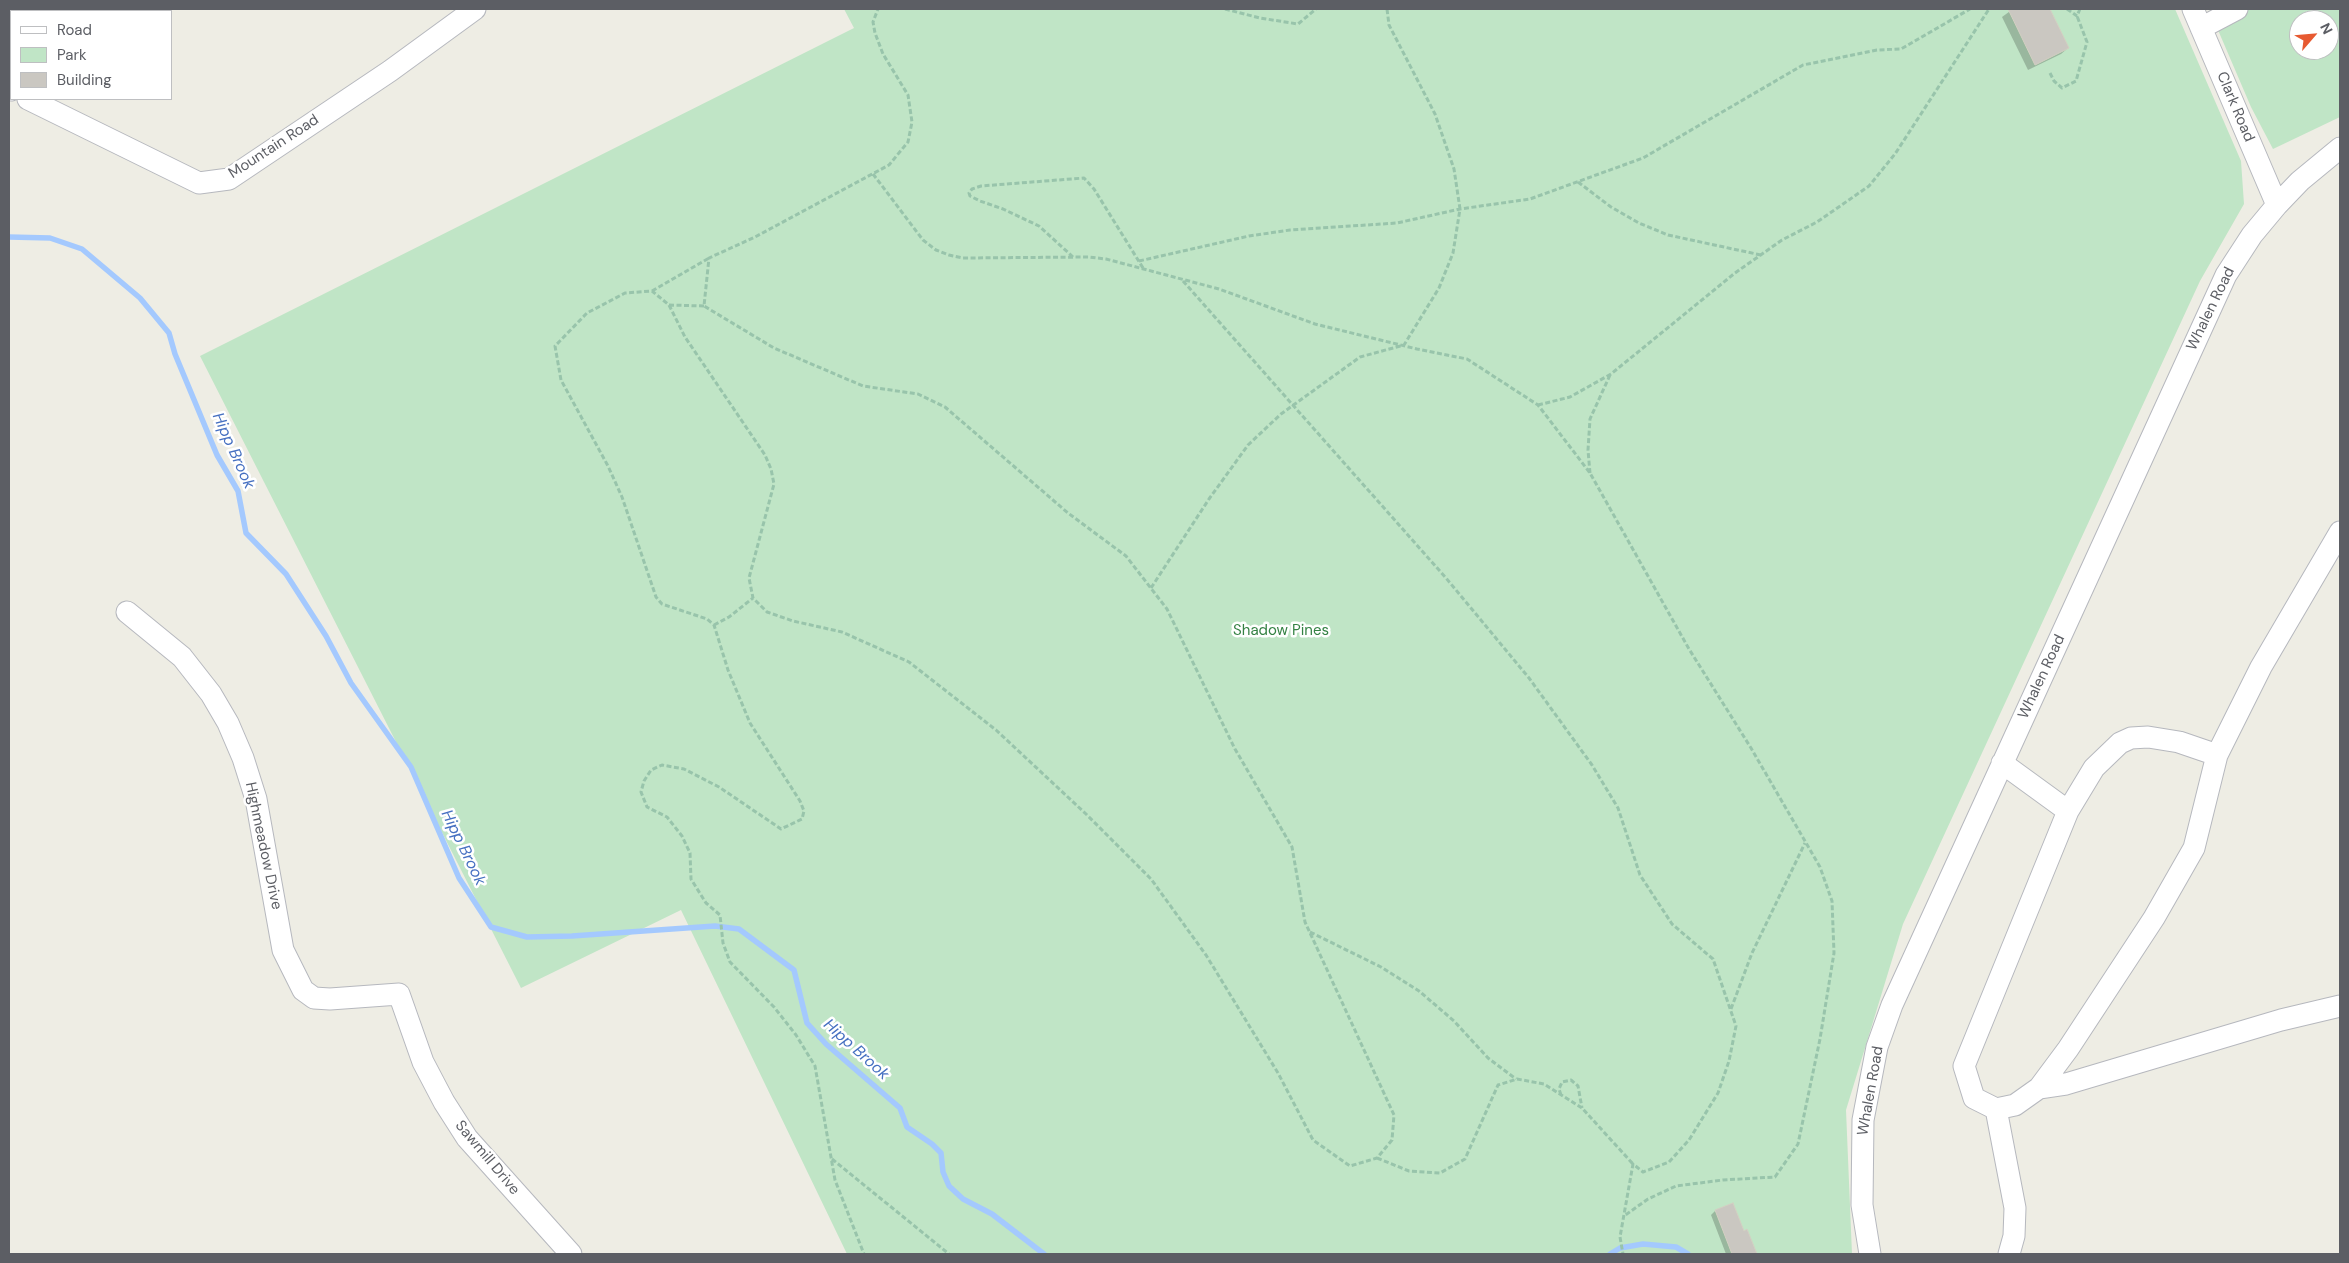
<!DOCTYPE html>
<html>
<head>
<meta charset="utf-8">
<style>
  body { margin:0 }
  #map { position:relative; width:2349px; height:1263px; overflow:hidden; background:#eeede4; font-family:"DM Sans",sans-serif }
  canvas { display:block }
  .frame { position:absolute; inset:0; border:10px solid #5c5e64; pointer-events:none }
  .legend { position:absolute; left:10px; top:10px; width:162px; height:90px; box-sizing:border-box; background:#fff; border:1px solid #bebfc1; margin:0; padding:6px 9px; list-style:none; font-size:15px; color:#5c5e64 }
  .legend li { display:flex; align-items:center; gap:10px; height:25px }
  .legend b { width:25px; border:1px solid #bebfc1 }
  .north { position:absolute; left:2289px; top:10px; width:50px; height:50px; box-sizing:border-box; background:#fff; border:1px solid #bebfc1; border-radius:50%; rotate:63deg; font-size:14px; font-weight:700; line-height:20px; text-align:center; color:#5c5e64 }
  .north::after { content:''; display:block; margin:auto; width:18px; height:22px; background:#e75a31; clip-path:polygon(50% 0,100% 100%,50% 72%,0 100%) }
</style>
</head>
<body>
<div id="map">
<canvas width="2349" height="1263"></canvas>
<div class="frame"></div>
<ul class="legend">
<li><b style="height:6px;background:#fff"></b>Road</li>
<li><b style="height:14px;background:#c0e5c6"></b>Park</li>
<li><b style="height:14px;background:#cac7c1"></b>Building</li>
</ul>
<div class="north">N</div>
</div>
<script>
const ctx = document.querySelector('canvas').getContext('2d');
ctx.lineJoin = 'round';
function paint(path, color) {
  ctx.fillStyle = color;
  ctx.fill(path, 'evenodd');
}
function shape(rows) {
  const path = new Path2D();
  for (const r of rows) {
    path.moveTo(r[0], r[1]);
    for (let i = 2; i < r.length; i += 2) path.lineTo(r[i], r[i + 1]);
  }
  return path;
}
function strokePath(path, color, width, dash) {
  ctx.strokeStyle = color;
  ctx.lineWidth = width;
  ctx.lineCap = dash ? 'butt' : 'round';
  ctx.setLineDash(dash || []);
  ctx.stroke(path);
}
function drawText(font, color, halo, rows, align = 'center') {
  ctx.font = font + ' "DM Sans",sans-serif';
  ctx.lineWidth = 5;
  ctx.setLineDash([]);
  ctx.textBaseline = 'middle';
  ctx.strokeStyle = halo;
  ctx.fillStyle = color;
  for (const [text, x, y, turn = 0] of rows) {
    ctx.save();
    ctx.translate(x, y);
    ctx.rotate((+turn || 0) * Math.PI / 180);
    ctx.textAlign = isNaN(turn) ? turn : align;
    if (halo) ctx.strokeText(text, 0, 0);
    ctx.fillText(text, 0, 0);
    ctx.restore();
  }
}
const green = shape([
  [844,9,2175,9,2241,161,2244,204,2200,281,1903,924,1846,1110,1852,1254,847,1254,681,910,521,988,200,356,854,28],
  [2209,9,2340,9,2340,117,2273,149,2251,107],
  [2299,20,2329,20,2329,50,2299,50]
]);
const shadow = shape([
  [2013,9,2049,9,2068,48,2061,54,2028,70,2002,17],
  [1715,1211,1743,1232,1746,1231,1756,1254,1726,1254,1711,1215]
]);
const stream = shape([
  [9,237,50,238,82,249,140,298,169,333,175,354,217,455,238,491,246,533,286,574,326,636,351,683,411,767,459,878,491,927,527,937,572,936,715,926,739,929,794,970,807,1023,826,1044,900,1108,907,1127,932,1144,941,1153,943,1172,949,1186,963,1199,992,1214,1044,1254],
  [1610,1254,1620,1248,1643,1244,1676,1247,1688,1254]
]);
const building = shape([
  [2008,9,2050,9,2069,48,2035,65,2008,9],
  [1733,1203,1744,1231,1747,1229,1757,1254,1732,1254,1715,1210,1733,1203]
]);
const path = shape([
  [1225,9,1260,18,1298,24,1316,9],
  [2067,9,2077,16,2080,9],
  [2050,73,2054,81,2062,88,2076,81,2087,42,2077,16],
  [873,174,923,240,936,250,949,255,963,258,1089,257,1106,259,1219,289,1315,324,1417,349,1467,359,1538,405,1590,473,1689,649,1751,748,1820,867,1832,901,1834,953,1820,1039,1798,1144,1775,1177,1723,1180,1676,1186,1648,1199,1624,1216],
  [1578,182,1611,207,1639,223,1668,235,1761,255],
  [1073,257,1039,226,1003,209,980,201,970,196,969,193,972,189,981,186,1084,178,1094,189,1143,268],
  [1139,261,1249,236,1290,230,1397,223,1460,209,1530,199,1643,158,1803,65,1877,50,1901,49,1970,9],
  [1183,281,1446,578,1529,678,1592,765,1618,808,1640,875,1672,924,1713,959,1736,1026,1729,1061,1718,1093,1689,1140,1669,1162,1643,1172,1633,1164,1620,1237,1623,1254],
  [652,291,709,258],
  [669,305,685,337,765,455,771,469,774,484,749,578,753,598,767,612,793,621,842,632,909,662,996,730,1086,814,1151,879,1206,955,1278,1073,1313,1140,1350,1166,1377,1158,1392,1140,1394,1115,1305,922,1292,847,1235,749,1167,609,1126,556,1068,513,945,407,918,394,863,386,774,348,704,306,709,258,755,237,889,165,908,142,912,122,908,95,883,54,875,33,873,22,878,9],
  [704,306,669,305,652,291,625,293,587,313,555,346,561,380,608,466,622,497,656,597,662,604,707,619,714,625,728,670,750,723,800,801,804,811,802,819,781,829,719,787,684,769,662,765,651,770,644,781,641,792,647,807,667,817,682,836,690,853,691,879,706,903,720,915,723,943,730,962,774,1007,796,1035,815,1066,835,1180,864,1254],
  [1538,405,1570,397,1611,374,1735,273,1782,240,1817,222,1869,186,1895,154,1989,9],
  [1590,473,1588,450,1590,419,1610,375],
  [1151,588,1209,499,1248,445,1281,414,1360,357,1404,345,1439,288,1453,253,1460,209,1454,169,1435,114,1389,25,1387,9],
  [714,625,729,617,753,598],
  [1310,932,1381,967,1419,991,1454,1021,1488,1058,1516,1079],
  [1731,1009,1752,953,1805,843],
  [1561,1095,1559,1089,1562,1082,1571,1080,1578,1086,1582,1108],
  [1377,1158,1409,1171,1440,1173,1465,1159,1498,1085,1517,1079,1544,1084,1582,1108,1633,1164],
  [832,1159,949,1254]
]);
const minor = shape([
  [2193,9,2277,205],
  [2201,28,2237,9],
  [9,89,11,90],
  [28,99,199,183,229,179,390,71,475,9],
  [127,612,182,657,211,694,228,723,243,758,256,799,283,950,303,990,314,998,330,999,399,994,423,1062,444,1102,467,1138,571,1254],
  [2002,763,2068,811,2094,768,2120,743,2131,738,2148,737,2179,742,2217,755,2261,667,2340,532],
  [2068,811,1964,1066,1974,1098,1996,1109,2015,1105,2039,1088,2068,1049,2154,918,2194,848,2217,755],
  [2039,1088,2066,1084,2281,1020,2340,1006],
  [1996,1109,2015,1208,2014,1236,2009,1254],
  [1870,1254,1862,1205,1863,1120,1877,1047,1892,1005,2226,275,2252,235,2277,205,2300,181,2340,148]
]);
const streetNames = [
  ["Clark Road",2235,107,67],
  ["Mountain Road",274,147,-33],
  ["Whalen Road",2211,309,-64],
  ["Whalen Road",2042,677,-65],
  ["Highmeadow Drive",263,846,78],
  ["Whalen Road",1871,1091,-80],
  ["Sawmill Drive",487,1158,50]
];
const parkNames = [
  ["Shadow Pines",1281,631]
];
const waterNames = [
  ["Hipp Brook",233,451,66],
  ["Hipp Brook",463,848,64],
  ["Hipp Brook",856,1050,42]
];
paint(green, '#c0e5c6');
paint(shadow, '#0003');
strokePath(stream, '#a4c9fe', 5.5);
paint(building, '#cac7c1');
strokePath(building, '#d3d0c2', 1);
strokePath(minor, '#b6b8be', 23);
strokePath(path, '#98c4ab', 3, [5, 2.5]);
strokePath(minor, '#fff', 21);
drawText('15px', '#5c5e64', '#fff', streetNames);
drawText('15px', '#358244', '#fff', parkNames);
drawText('italic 16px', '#4670c1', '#fff', waterNames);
</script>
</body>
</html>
